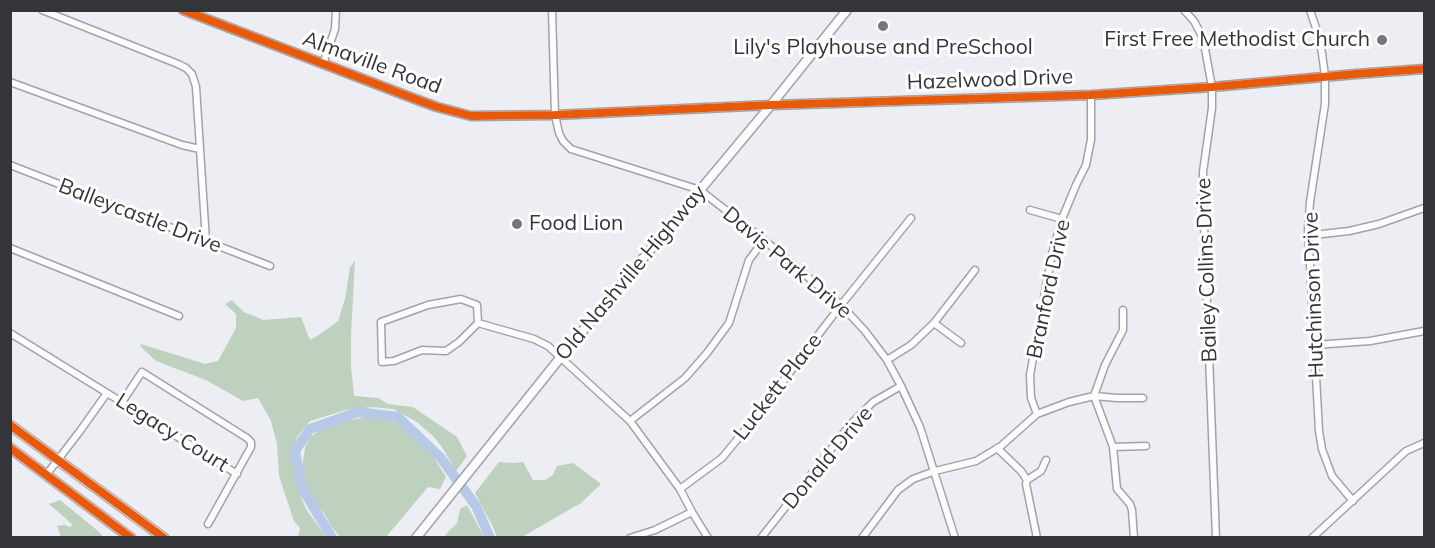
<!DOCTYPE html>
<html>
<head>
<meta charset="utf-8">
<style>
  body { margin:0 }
  #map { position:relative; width:1435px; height:548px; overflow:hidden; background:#eceef4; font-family:Mulish,sans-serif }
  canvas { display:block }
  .frame { position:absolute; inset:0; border:12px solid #343539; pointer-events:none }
</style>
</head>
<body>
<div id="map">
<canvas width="1435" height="548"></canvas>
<div class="frame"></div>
</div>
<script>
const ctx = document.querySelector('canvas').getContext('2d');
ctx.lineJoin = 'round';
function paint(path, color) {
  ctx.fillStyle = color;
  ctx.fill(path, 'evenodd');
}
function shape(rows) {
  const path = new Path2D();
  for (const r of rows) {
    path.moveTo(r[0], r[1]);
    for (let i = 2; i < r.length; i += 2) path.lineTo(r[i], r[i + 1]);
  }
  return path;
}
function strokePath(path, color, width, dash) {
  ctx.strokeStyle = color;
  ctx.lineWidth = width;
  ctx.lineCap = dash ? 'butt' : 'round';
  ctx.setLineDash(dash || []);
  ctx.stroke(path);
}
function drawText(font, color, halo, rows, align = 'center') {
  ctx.font = font + ' Mulish,sans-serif';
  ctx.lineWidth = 6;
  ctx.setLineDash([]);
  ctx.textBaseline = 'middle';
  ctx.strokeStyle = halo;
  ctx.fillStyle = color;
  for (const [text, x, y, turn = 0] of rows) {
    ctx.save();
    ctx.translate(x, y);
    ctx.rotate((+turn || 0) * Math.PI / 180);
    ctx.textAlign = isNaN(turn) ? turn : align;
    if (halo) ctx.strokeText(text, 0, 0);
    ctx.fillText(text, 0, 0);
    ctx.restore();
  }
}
const forest = shape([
  [355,261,351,335,351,366,354,396,378,398,388,404,413,407,457,437,467,456,456,471,444,450,433,436,417,422,393,409,373,407,346,410,310,421,297,437,293,459,297,487,306,509,326,537,298,537,300,528,294,521,279,476,277,444,271,421,258,398,243,401,206,380,156,361,140,346,141,344,205,364,218,361,236,328,236,314,225,304,232,300,244,312,263,320,301,317,310,340,319,335,338,321,345,299,350,267],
  [373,416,398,423,433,456,446,477,440,489,428,487,386,537,340,537,331,526,324,513,311,499,304,484,302,467,305,448,310,437,325,427,349,420],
  [499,462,514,463,523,462,533,480,545,480,553,475,557,466,573,463,601,484,581,503,522,537,497,537,493,527,475,493],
  [60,500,98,531,103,537,61,537,57,526,64,525,71,527,72,524,49,504],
  [467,505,484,537,444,537,449,531,457,523,460,509]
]);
const river = shape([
  [332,538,302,488,295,451,310,429,358,412,398,417,441,458,476,506,490,538]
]);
const street = shape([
  [42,10,178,64,186,68,192,74,196,87,206,241],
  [552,10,555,115,559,133,563,141,571,149,700,190,764,240,841,305,865,331,887,360,901,386,920,427,955,538],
  [1184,10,1194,21,1203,38,1212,87,1212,108,1203,172,1203,198,1216,538],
  [1310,10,1317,31,1322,53,1325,76,1325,104,1310,202,1308,229,1319,431,1322,449,1332,476,1353,501],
  [323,64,335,29,336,10],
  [10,82,182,145,200,149],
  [10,165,270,266],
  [1030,210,1062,219],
  [1308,233,1322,234,1349,231,1379,224,1424,208],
  [10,248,179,316],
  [478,323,459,342,446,351,422,350,394,361,382,362,381,322,428,305,461,299,477,305,478,323,534,339,548,346,630,421,680,489,692,512,708,538],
  [934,323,961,343],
  [10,333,107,393,80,431,47,474],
  [1315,345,1370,341,1424,331],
  [887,360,911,345,934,323,975,270],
  [107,393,237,474],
  [122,402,142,372,247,438,251,442,251,447,208,524],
  [1037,414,1031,398,1030,375,1052,254,1062,219,1076,185,1086,165,1091,140,1091,95],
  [630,421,685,378,707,353,729,323,749,260,764,240],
  [1113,447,1146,446],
  [997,448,1021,471,1027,480,1026,484,1037,538],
  [1027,480,1041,471,1046,460],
  [680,489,722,458,754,419,841,305,911,218],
  [630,538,655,530,692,512],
  [761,538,850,425,873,402,901,386],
  [862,538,898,490,913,479,935,471,976,461,1001,446,1037,414,1069,402,1094,396,1105,365,1123,330,1123,310],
  [1134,538,1132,510,1130,504,1117,489,1113,447,1094,396,1117,398,1143,398],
  [1312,538,1406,451,1424,443]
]);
const secondary = shape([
  [183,10,415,99,437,107,471,116,555,115,771,105,1091,95,1212,87,1356,74,1424,69],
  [416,538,560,358,771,105,847,10]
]);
const primary = shape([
  [10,425,164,538],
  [10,448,131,538]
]);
const cycleway = shape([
  [183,10,415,99,437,107,471,116,555,115,771,105,1091,95,1212,87,1356,74,1424,69],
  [10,425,164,538],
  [10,448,131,538]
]);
const markers = [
  [883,26,6,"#74767a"],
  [1382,40,6,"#74767a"],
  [517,224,6,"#74767a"]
];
const poiNames = [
  ["First Free Methodist Church",1370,40],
  ["Lily's Playhouse and PreSchool",883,48,"center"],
  ["Food Lion",529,224,"left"]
];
const streetNames = [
  ["Almaville Road",372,63,20],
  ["Hazelwood Drive",990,80,-2],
  ["Balleycastle Drive",140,216,21],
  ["Davis Park Drive",787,263,40],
  ["Bailey Collins Drive",1207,270,-92],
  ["Old Nashville Highway",631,273,-50],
  ["Branford Drive",1049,289,-78],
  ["Hutchinson Drive",1314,295,-92],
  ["Luckett Place",778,387,-52],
  ["Legacy Court",172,433,32],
  ["Donald Drive",828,458,-50]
];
paint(forest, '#bed0be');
strokePath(river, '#b8c9e7', 10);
strokePath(street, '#a1a3a8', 9);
strokePath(secondary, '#a1a3a8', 11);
strokePath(primary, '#b4acae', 12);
strokePath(street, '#fcfcfd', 6);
strokePath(secondary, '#fcfcfd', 8);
strokePath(primary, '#ece7e8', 9);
strokePath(cycleway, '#e8590c', 8);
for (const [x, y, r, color] of markers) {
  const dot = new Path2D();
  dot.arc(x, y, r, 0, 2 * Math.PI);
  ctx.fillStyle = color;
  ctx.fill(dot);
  strokePath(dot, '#fff', 2);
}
drawText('21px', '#343539', '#fff', poiNames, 'right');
drawText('21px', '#343539', '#fff', streetNames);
</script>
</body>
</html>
